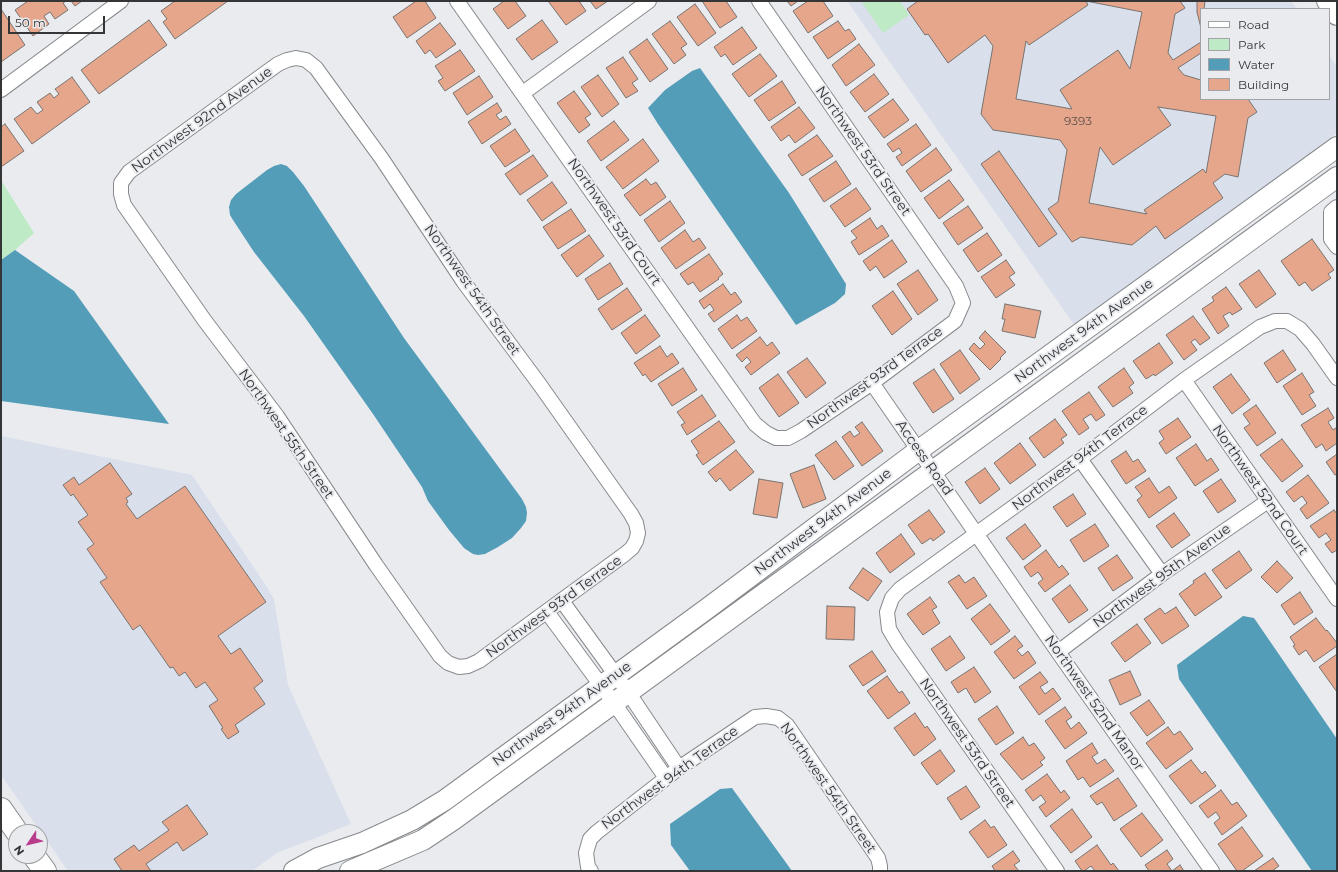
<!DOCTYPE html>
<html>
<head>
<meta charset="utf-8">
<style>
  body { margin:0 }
  #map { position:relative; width:1338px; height:872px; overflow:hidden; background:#e9ebef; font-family:Montserrat,sans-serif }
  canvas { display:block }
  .frame { position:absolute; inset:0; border:2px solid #343537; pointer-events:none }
  .legend { position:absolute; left:1200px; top:8px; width:130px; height:92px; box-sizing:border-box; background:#e9ebef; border:1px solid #a1a2a5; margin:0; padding:5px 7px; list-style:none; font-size:12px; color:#343537 }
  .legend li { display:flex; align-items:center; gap:8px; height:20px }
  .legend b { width:20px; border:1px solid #a1a2a5 }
  .north { position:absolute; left:8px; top:824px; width:40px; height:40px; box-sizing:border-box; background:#e9ebef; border:1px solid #a1a2a5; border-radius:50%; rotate:235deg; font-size:11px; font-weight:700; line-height:16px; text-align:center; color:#343537 }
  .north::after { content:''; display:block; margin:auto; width:14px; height:18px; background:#b93c8c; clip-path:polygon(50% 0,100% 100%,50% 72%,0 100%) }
  .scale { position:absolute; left:8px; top:16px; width:97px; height:18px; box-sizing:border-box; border:2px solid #343537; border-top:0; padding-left:5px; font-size:12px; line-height:14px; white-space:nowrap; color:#343537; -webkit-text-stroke:3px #e9ebef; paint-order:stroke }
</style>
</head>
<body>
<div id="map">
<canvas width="1338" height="872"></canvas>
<div class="frame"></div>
<ul class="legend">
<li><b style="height:5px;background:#fff"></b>Road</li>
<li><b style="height:11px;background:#beeac5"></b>Park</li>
<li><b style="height:11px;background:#539db8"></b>Water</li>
<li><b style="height:11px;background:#e5a68b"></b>Building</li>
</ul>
<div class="north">N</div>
<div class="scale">50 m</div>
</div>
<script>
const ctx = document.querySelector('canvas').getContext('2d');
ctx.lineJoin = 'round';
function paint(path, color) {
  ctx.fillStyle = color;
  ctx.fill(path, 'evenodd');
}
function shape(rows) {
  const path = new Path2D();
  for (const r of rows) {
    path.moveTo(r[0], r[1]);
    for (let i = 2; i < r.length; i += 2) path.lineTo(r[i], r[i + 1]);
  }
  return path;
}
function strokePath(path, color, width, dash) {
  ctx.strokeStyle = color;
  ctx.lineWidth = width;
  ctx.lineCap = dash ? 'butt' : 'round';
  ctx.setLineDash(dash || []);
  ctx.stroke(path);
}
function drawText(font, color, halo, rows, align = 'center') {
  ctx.font = font + ' Montserrat,sans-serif';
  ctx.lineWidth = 4;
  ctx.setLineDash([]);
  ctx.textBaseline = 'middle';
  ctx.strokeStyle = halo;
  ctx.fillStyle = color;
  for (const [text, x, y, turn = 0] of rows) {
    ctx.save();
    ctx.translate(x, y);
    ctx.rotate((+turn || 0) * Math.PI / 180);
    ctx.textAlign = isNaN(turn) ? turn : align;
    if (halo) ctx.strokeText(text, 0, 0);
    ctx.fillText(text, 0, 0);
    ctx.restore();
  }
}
const built = shape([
  [847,1,1291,1,1297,9,1201,9,1201,99,1329,99,1329,55,1337,67,1337,133,1075,326],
  [1,436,192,475,265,584,274,599,288,685,351,824,277,853,252,871,68,871,1,775]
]);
const green = shape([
  [861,1,900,1,909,15,883,33],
  [1,180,34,233,15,250,1,260]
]);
const water = shape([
  [700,68,789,193,846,284,845,294,835,303,796,325,658,124,648,108,665,90,692,71],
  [281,164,287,166,293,172,304,186,404,338,522,499,526,507,527,513,526,521,521,528,512,538,498,547,485,554,478,555,473,554,464,548,449,530,428,501,422,487,373,414,304,316,254,252,233,220,230,215,229,207,231,200,236,194,267,170,274,166],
  [15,250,74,291,169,424,1,401,1,260],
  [1243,616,1254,618,1337,739,1337,871,1312,871,1179,679,1177,665],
  [732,788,792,871,690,871,671,845,670,824,720,789]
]);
const building = shape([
  [28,1,66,1,63,3,68,10,55,19,50,12,44,16,49,24,33,36,15,10,28,1],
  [71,1,82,1,75,6,71,1],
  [175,1,228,1,175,39,163,22,167,19,161,11,175,1],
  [416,1,425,1,436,18,407,38,393,17,416,1],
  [504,1,515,1,526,16,508,29,493,9,504,1],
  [548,1,579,1,586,11,566,25,548,1],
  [590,1,608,1,596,9,590,1],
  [702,1,726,1,737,17,720,28,702,1],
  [787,1,798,1,791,6,787,1],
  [808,1,823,1,833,16,808,33,793,11,808,1],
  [918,1,1180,1,1185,8,1175,14,1168,53,1173,60,1201,42,1201,53,1178,68,1184,75,1201,80,1201,99,1248,99,1257,112,1248,118,1238,177,1225,174,1213,183,1223,198,1165,239,1156,226,1132,245,1081,237,1072,242,1048,209,1058,202,1067,150,1060,140,993,130,981,114,993,46,985,35,948,63,928,34,925,35,907,9,918,1],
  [1086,1,1142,12,1130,69,1118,50,1060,90,1072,109,1016,99,1026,41,1029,45,1088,5,1086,1],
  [1158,107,1216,116,1206,173,1203,169,1144,210,1147,214,1089,203,1100,147,1113,165,1171,125,1158,107],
  [1197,1,1205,1,1204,9,1201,9,1201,28,1197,12,1197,1],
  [695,4,716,33,698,46,677,17,695,4],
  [1,9,25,45,1,62,1,9],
  [149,20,167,45,99,94,81,70,149,20],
  [542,20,558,42,532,60,516,39,542,20],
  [670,21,687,44,681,48,686,55,674,64,652,34,670,21],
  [838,21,845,31,849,29,856,39,828,59,813,37,838,21],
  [440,23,456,44,436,58,430,50,425,54,416,41,440,23],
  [742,27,757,48,733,65,725,54,721,57,714,47,742,27],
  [647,39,668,69,650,82,629,52,647,39],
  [859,44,875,65,846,86,832,65,859,44],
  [460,50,475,71,445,91,438,81,443,78,435,66,460,50],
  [760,54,777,76,749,97,732,74,760,54],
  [623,57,638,79,632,83,638,91,626,98,606,68,623,57],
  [874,74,889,94,865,112,850,92,874,74],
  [598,75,619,104,602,117,581,87,598,75],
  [479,76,493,97,467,115,453,93,479,76],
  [72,77,90,102,32,144,14,119,31,107,37,114,43,110,37,102,50,93,54,98,59,94,55,89,72,77],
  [782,81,796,103,769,121,754,100,782,81],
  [574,91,591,114,585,118,590,125,579,133,557,103,574,91],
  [893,99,909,120,884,138,868,117,893,99],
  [497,103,502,111,496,115,500,120,506,116,511,124,482,144,468,122,497,103],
  [799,107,815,128,795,143,789,135,781,141,771,127,799,107],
  [614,121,629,140,601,161,587,141,614,121],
  [5,124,24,151,1,167,1,127,5,124],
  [916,124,931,145,902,166,896,157,902,153,899,148,893,152,887,144,916,124],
  [515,129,530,151,505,167,490,146,515,129],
  [817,135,833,156,802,176,788,155,817,135],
  [643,139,659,161,623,189,606,167,643,139],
  [936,148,952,170,921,192,906,171,936,148],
  [999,151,1057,234,1039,247,981,164,999,151],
  [533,155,548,176,520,195,505,174,533,155],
  [836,161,851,184,824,202,809,179,836,161],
  [646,179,651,185,656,182,666,197,640,216,624,195,646,179],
  [949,180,964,200,939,219,924,198,949,180],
  [552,182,567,203,542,221,527,200,552,182],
  [856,188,871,209,845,227,830,206,856,188],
  [670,201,685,223,659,242,644,220,670,201],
  [968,206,983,228,958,245,943,223,968,206],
  [571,209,586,231,558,249,543,227,571,209],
  [870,218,877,229,882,225,889,236,859,255,851,242,857,238,851,231,870,218],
  [685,230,693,242,699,238,706,248,676,269,661,248,685,230],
  [987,233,1002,255,978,272,963,250,987,233],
  [589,235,604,256,577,277,561,255,589,235],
  [1312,239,1334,270,1328,274,1331,278,1312,291,1305,282,1299,286,1281,261,1312,239],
  [892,240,907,262,884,278,876,266,870,271,863,261,892,240],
  [709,254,723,274,718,278,719,279,700,292,693,282,688,285,680,274,709,254],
  [1006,260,1015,273,1009,277,1015,285,996,298,981,277,1006,260],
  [610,263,623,284,598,300,585,279,610,263],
  [918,270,938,300,918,315,897,284,918,270],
  [1259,270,1276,294,1256,308,1239,284,1259,270],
  [723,284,731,295,735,292,742,302,714,322,708,314,714,310,710,304,704,309,699,301,723,284],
  [1226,287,1242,309,1232,315,1230,312,1223,316,1229,326,1218,334,1202,309,1214,301,1212,297,1226,287],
  [627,288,642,310,612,330,598,309,627,288],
  [893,291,912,319,892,335,872,306,893,291],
  [1005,304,1041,311,1035,338,1002,331,1005,319,1002,319,1005,304],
  [645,315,660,336,636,354,621,333,645,315],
  [737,315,741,321,747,317,757,331,732,349,718,329,737,315],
  [1193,316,1210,338,1200,345,1195,339,1191,342,1197,350,1184,360,1166,335,1193,316],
  [985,331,1006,352,1000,358,1001,359,990,370,969,349,974,343,980,349,985,344,979,338,985,331],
  [760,337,767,346,772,342,780,353,751,375,745,367,751,362,747,357,742,362,736,355,760,337],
  [1159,343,1173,363,1155,376,1154,374,1146,379,1133,361,1159,343],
  [660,346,667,357,672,353,679,363,651,382,645,374,643,376,634,363,660,346],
  [960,350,980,379,960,394,940,364,960,350],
  [1283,350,1296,370,1277,383,1264,363,1283,350],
  [807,358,826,383,806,398,787,372,807,358],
  [683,368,697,390,672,406,658,384,683,368],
  [1124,368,1134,383,1129,387,1133,393,1113,407,1098,387,1124,368],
  [934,369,954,399,933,413,913,383,934,369],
  [1302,373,1314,392,1309,395,1316,406,1302,415,1283,386,1302,373],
  [778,374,799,403,779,417,759,388,778,374],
  [1231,374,1250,400,1232,414,1213,387,1231,374],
  [1089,392,1105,415,1096,421,1091,414,1083,419,1089,428,1079,435,1062,411,1089,392],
  [702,395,716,416,687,435,681,425,685,423,677,412,702,395],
  [1256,405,1276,433,1257,446,1244,428,1250,424,1243,414,1256,405],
  [1328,408,1334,418,1328,422,1333,430,1337,427,1337,443,1326,451,1322,444,1316,448,1301,425,1328,408],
  [1178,418,1191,437,1166,454,1159,443,1164,439,1159,431,1178,418],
  [1055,419,1067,435,1061,439,1064,443,1044,458,1029,438,1055,419],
  [719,421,735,442,703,465,696,455,699,453,691,441,719,421],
  [862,422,883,451,862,466,842,437,850,431,854,437,860,433,855,427,862,422],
  [1282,439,1303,466,1282,482,1260,455,1282,439],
  [836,441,854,466,834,480,815,455,836,441],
  [1020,443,1036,465,1010,484,994,463,1020,443],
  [1196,444,1207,461,1211,458,1219,470,1195,486,1176,458,1196,444],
  [736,450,754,472,730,491,720,478,716,482,708,472,736,450],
  [1126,451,1133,462,1138,459,1146,471,1126,484,1111,461,1126,451],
  [1337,454,1337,474,1335,475,1326,462,1337,454],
  [110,463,132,494,126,498,128,502,126,504,137,519,185,486,266,602,218,636,231,654,240,648,263,681,254,688,265,704,235,725,239,732,228,739,221,729,223,728,209,706,218,700,205,682,196,688,185,672,179,676,173,667,170,668,140,625,133,630,100,582,107,578,87,549,94,544,78,522,88,515,73,494,71,496,63,485,74,477,79,485,110,463],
  [814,465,826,499,803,508,790,474,814,465],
  [985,468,1000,489,980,504,965,482,985,468],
  [1308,475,1329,503,1307,519,1300,509,1307,503,1302,496,1294,502,1286,492,1308,475],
  [1149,478,1159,493,1169,486,1177,498,1149,518,1137,500,1142,496,1135,487,1149,478],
  [759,479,783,483,777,518,753,514,759,479],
  [1221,479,1236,501,1218,513,1203,491,1221,479],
  [1073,494,1086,514,1067,527,1053,507,1073,494],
  [929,510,945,532,933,541,931,538,922,544,908,525,929,510],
  [1334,510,1337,514,1337,550,1332,553,1325,544,1331,540,1326,533,1319,538,1310,526,1334,510],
  [1174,513,1190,535,1172,548,1156,526,1174,513],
  [1025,524,1041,546,1023,560,1006,538,1025,524],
  [1095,524,1109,546,1084,562,1070,540,1095,524],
  [901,534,915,554,890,573,876,553,901,534],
  [1046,550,1059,568,1062,565,1069,574,1045,592,1038,583,1043,579,1038,572,1031,577,1024,567,1046,550],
  [1239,551,1252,570,1226,589,1212,570,1239,551],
  [1117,555,1133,578,1113,591,1098,568,1117,555],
  [1277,561,1293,578,1277,593,1261,577,1277,561],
  [863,568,882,581,868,601,849,588,863,568],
  [1205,573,1222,597,1195,616,1179,594,1194,583,1193,581,1205,573],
  [959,575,965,583,974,577,987,596,967,609,948,582,959,575],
  [1070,585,1088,610,1069,623,1052,599,1070,585],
  [1300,592,1313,612,1294,625,1281,605,1300,592],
  [930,597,937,607,932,610,940,623,923,635,907,614,930,597],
  [990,604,1010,631,991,645,971,619,990,604],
  [827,606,855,607,854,640,826,639,827,606],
  [1176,607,1189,626,1162,644,1144,619,1160,608,1165,614,1176,607],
  [1316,618,1326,631,1327,630,1337,643,1337,646,1314,662,1306,650,1299,655,1293,646,1295,645,1290,637,1316,618],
  [1137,624,1151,643,1125,662,1111,643,1137,624],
  [950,636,965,658,946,671,931,649,950,636],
  [1015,636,1023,646,1017,650,1022,656,1028,651,1036,663,1014,679,994,652,1015,636],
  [872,651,886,671,863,686,849,666,872,651],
  [1337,654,1337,692,1319,667,1337,654],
  [974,667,991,692,975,703,966,688,958,693,951,682,974,667],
  [1130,671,1141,695,1120,705,1109,680,1130,671],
  [1040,672,1048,682,1040,687,1045,694,1053,688,1061,699,1039,715,1019,687,1040,672],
  [887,676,899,693,902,691,910,703,888,719,867,691,887,676],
  [1149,700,1165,723,1147,736,1130,713,1149,700],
  [997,706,1014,733,996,745,978,719,997,706],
  [1065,707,1072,717,1066,721,1071,729,1079,722,1087,733,1065,749,1045,721,1065,707],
  [915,713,925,728,927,726,936,739,914,756,894,728,915,713],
  [1168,727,1174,735,1180,731,1193,749,1166,769,1146,743,1168,727],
  [1023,737,1029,746,1034,743,1045,758,1040,762,1043,765,1022,780,1000,754,1023,737],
  [1092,743,1098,753,1092,757,1097,764,1105,759,1114,771,1090,787,1083,777,1078,780,1066,761,1092,743],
  [940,750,955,771,937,785,921,763,940,750],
  [1191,760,1202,774,1205,771,1216,786,1191,804,1169,776,1191,760],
  [1047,774,1061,793,1064,790,1070,798,1046,817,1039,807,1046,802,1041,795,1033,801,1025,790,1047,774],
  [1118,778,1137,806,1114,821,1102,802,1097,805,1090,796,1118,778],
  [966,786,980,807,961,820,947,798,966,786],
  [1221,790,1232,805,1237,802,1247,816,1222,835,1214,823,1220,818,1216,812,1208,818,1199,806,1221,790],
  [187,805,208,834,183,851,177,842,146,864,151,871,122,871,114,859,134,845,139,851,169,830,162,822,187,805],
  [1072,809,1092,837,1071,853,1050,826,1072,809],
  [1142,813,1163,840,1141,857,1120,829,1142,813],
  [985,820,991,828,994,826,1007,845,988,858,969,832,985,820],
  [1242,827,1263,856,1242,871,1237,871,1218,844,1242,827],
  [1097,845,1111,865,1113,863,1119,871,1095,871,1091,866,1084,871,1082,871,1075,861,1097,845],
  [1167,850,1173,859,1167,864,1172,871,1149,871,1145,865,1167,850],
  [1013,851,1020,861,1014,865,1019,871,995,871,992,866,1013,851],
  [1273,858,1279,866,1272,871,1254,871,1273,858],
  [1180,865,1184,871,1172,871,1180,865]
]);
const street = shape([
  [457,1,755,424,766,433,776,438,788,438,801,431,872,383,955,321,963,303,956,286,759,1],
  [296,58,306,60,316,68,382,159,463,281,540,385,631,514,636,523,638,533,636,541,632,548,625,554,479,661,468,666,459,667,448,663,440,656,376,565,277,416,205,321,124,205,121,194,121,183,129,172,278,64,287,60,296,58],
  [1,90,121,1],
  [523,93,649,1],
  [1337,207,1331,212,1331,239,1337,247],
  [1184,380,1337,599],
  [872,383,1058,652,1212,871],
  [1080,459,1162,574],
  [562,601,628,692,679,768],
  [547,612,614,703,666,778],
  [1058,652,1162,574,1268,501],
  [591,871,588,867,586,853,590,839,597,832,679,768,755,717,766,716,778,718,787,725,878,858,880,866,880,871],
  [1057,871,898,644,889,629,887,612,892,598,900,589,1080,459,1184,380,1260,327,1275,321,1287,321,1300,329,1313,344,1337,378]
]);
const secondary = shape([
  [1327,1,1337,15],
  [294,871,318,858,362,843,412,820,445,800,708,608,919,450,1337,147],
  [350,871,423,840,453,820,1337,177]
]);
const highway = shape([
  [1,809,17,832],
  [34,856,45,871]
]);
const numberNames = [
  ["9393",1078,121]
];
const streetNames = [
  ["Northwest 92nd Avenue",202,120,-36],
  ["Northwest 53rd Street",863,151,55],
  ["Northwest 53rd Court",614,222,55],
  ["Northwest 54th Street",472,290,55],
  ["Northwest 94th Avenue",1084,331,-36],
  ["Northwest 93rd Terrace",875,378,-36],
  ["Northwest 55th Street",286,434,55],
  ["Access Road",924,458,55],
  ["Northwest 94th Terrace",1080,458,-37],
  ["Northwest 52nd Court",1260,490,55],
  ["Northwest 94th Avenue",823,522,-37],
  ["Northwest 95th Avenue",1162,576,-36],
  ["Northwest 93rd Terrace",554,607,-36],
  ["Northwest 52nd Manor",1094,703,55],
  ["Northwest 94th Avenue",562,714,-36],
  ["Northwest 53rd Street",967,743,55],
  ["Northwest 94th Terrace",670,778,-36],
  ["Northwest 54th Street",828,788,55]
];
paint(built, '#dae0eb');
paint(green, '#beeac5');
paint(water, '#539db8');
paint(building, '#e5a68b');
strokePath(building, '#787472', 1);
strokePath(street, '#878a8d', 16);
strokePath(secondary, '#878a8d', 22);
strokePath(highway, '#878a8d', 24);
strokePath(street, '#fff', 14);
strokePath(secondary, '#fff', 20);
strokePath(highway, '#fff', 22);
drawText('12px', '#60514c', null, numberNames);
drawText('14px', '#343537', '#e9ebef', streetNames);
</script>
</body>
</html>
